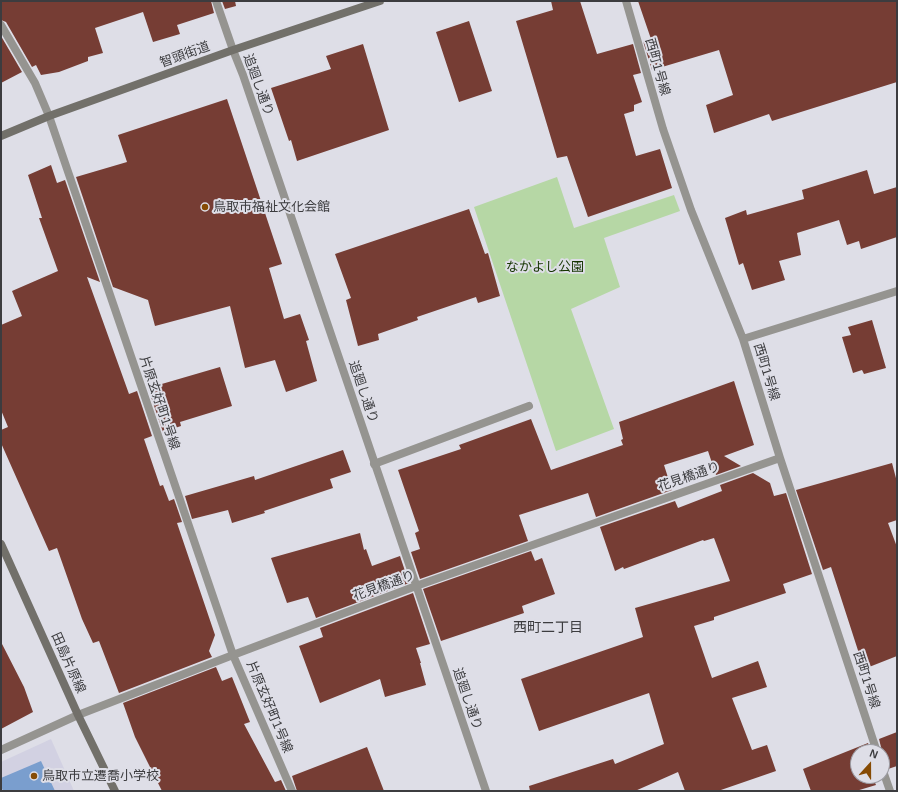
<!DOCTYPE html>
<html>
<head>
<meta charset="utf-8">
<style>
  body { margin:0 }
  #map { position:relative; width:898px; height:792px; overflow:hidden; background:#dedee7; font-family:Helvetica,sans-serif }
  canvas { display:block }
  .frame { position:absolute; inset:0; border:2px solid #3c3c3f; pointer-events:none }
  .north { position:absolute; left:850px; top:744px; width:40px; height:40px; box-sizing:border-box; background:#dedee7; border:1px solid #9d9da4; border-radius:50%; rotate:21deg; font-size:11px; font-weight:700; line-height:16px; text-align:center; color:#3c3c3f }
  .north::after { content:''; display:block; margin:auto; width:14px; height:18px; background:#864b04; clip-path:polygon(50% 0,100% 100%,50% 72%,0 100%) }
</style>
</head>
<body>
<div id="map">
<canvas width="898" height="792"></canvas>
<div class="frame"></div>
<div class="north">N</div>
</div>
<script>
const ctx = document.querySelector('canvas').getContext('2d');
ctx.lineJoin = 'round';
function paint(path, color) {
  ctx.fillStyle = color;
  ctx.fill(path, 'evenodd');
}
function shape(rows) {
  const path = new Path2D();
  for (const r of rows) {
    path.moveTo(r[0], r[1]);
    for (let i = 2; i < r.length; i += 2) path.lineTo(r[i], r[i + 1]);
  }
  return path;
}
function strokePath(path, color, width, dash) {
  ctx.strokeStyle = color;
  ctx.lineWidth = width;
  ctx.lineCap = dash ? 'butt' : 'round';
  ctx.setLineDash(dash || []);
  ctx.stroke(path);
}
function drawText(font, color, halo, rows, align = 'center') {
  ctx.font = font + ' Helvetica,"Noto Sans JP",sans-serif';
  ctx.lineWidth = 4;
  ctx.setLineDash([]);
  ctx.textBaseline = 'middle';
  ctx.strokeStyle = halo;
  ctx.fillStyle = color;
  for (const [text, x, y, turn = 0] of rows) {
    ctx.save();
    ctx.translate(x, y);
    ctx.rotate((+turn || 0) * Math.PI / 180);
    ctx.textAlign = isNaN(turn) ? turn : align;
    if (halo) ctx.strokeText(text, 0, 0);
    ctx.fillText(text, 0, 0);
    ctx.restore();
  }
}
const built = shape([
  [51,739,74,791,1,791,1,762]
]);
const green = shape([
  [557,177,574,228,674,195,680,211,604,238,620,287,571,309,614,429,556,451,474,207]
]);
const water = shape([
  [41,761,55,791,3,791,1,786,1,778]
]);
const building = shape([
  [1,1,211,1,214,13,177,25,180,34,153,42,143,12,95,28,103,53,88,57,88,61,59,72,41,75,36,65,32,67,6,22,1,20],
  [222,1,235,1,236,6,225,9],
  [551,1,580,1,597,54,633,44,641,73,633,75,642,102,634,105,634,111,624,114,636,156,660,149,672,188,588,217,567,156,557,158,516,21,553,10],
  [638,1,897,1,897,82,772,121,769,114,714,133,706,105,733,95,719,50,652,70,643,41,651,39],
  [469,21,492,91,459,102,436,32],
  [1,36,22,72,1,83],
  [363,44,389,130,297,161,291,140,289,141,271,88,331,69,326,56],
  [227,99,282,264,269,268,284,319,300,314,309,340,306,341,317,381,286,392,275,360,245,368,230,306,155,326,148,300,113,287,76,177,127,162,118,135],
  [51,165,57,183,65,180,100,282,87,277,129,394,137,391,152,436,144,439,160,486,163,485,169,501,174,499,182,522,177,523,215,635,209,651,212,657,119,693,99,641,93,643,82,619,57,548,49,551,1,443,1,430,8,427,1,410,1,325,22,316,12,291,58,271,39,218,42,218,28,175],
  [867,170,874,194,897,187,897,237,861,249,859,241,847,245,839,220,797,233,801,255,779,261,785,280,752,290,743,263,739,265,725,218,746,210,747,215,804,199,802,190],
  [469,209,485,254,488,253,500,296,478,303,476,297,417,317,418,320,378,334,379,340,358,346,346,300,351,298,335,254],
  [872,320,886,368,864,374,862,370,853,373,842,337,851,335,848,327],
  [220,367,232,406,180,422,181,426,163,432,148,388],
  [734,381,754,445,724,456,741,466,716,475,708,451,664,465,672,490,596,517,588,493,519,515,528,541,420,579,411,552,420,549,415,533,419,531,398,470,461,449,459,445,531,419,551,470,623,445,621,440,623,439,619,422],
  [343,450,351,472,330,479,333,488,264,511,265,513,232,523,228,510,192,519,185,496,254,476,255,480],
  [892,463,897,482,897,520,888,523,897,547,897,656,864,669,831,567,823,570,796,490],
  [753,473,770,483,774,496,786,493,812,574,783,584,786,593,714,617,714,620,694,626,712,678,758,661,767,687,732,698,752,750,767,745,776,771,718,791,685,791,678,772,635,791,530,791,529,786,613,759,615,764,664,744,649,693,539,731,521,679,643,637,635,608,730,581,714,538,704,541,703,540,624,569,623,567,615,571,600,527,675,501,678,508,722,491,720,485],
  [360,533,364,550,366,549,372,566,400,556,409,583,316,618,308,597,287,603,271,558],
  [531,551,535,561,542,558,555,594,522,606,524,613,441,641,423,589],
  [413,593,430,644,416,648,421,663,420,663,426,685,385,697,380,679,320,703,299,646,323,637,320,628],
  [1,642,24,687,33,712,1,729],
  [216,667,222,681,232,677,250,722,244,724,275,782,281,780,286,791,162,791,135,737,123,703],
  [897,732,897,766,888,769,886,764,882,763,882,751,879,739],
  [868,743,871,752,858,752,858,776,872,776,876,785,856,791,811,791,803,769],
  [367,747,384,791,297,791,292,776]
]);
const lane = shape([
  [374,464,529,406]
]);
const street = shape([
  [216,1,233,50,243,75,486,791],
  [626,1,663,129,691,210,743,339,780,458,877,752],
  [1,25,35,83,49,116,233,655,292,791],
  [743,339,897,291],
  [1,750,78,715,233,655,416,586,780,458],
  [882,768,890,791]
]);
const secondary = shape([
  [1,136,49,116,233,50,380,1],
  [1,544,78,715,115,791]
]);
const markers = [
  [205,207,4,"#864b04"],
  [34,776,4,"#864b04"]
];
const streetNames = [
  ["智頭街道",185,55,-20],
  ["西町1号線",657,67,74],
  ["追廻し通り",258,85,70],
  ["西町1号線",766,372,73],
  ["追廻し通り",363,392,71],
  ["片原玄好町1号線",159,403,71],
  ["花見橋通り",689,477,-19],
  ["花見橋通り",384,586,-20],
  ["田島片原線",68,663,66],
  ["西町1号線",866,680,72],
  ["追廻し通り",467,699,71],
  ["片原玄好町1号線",269,707,67]
];
const poiNames = [
  ["鳥取市福祉文化会館",213,207],
  ["鳥取市立遷喬小学校",42,776]
];
const parkNames = [
  ["なかよし公園",545,267]
];
const neighbourhoodNames = [
  ["西町二丁目",548,628]
];
paint(built, '#d2d1e2');
paint(green, '#b6d7a5');
paint(water, '#7a9ece');
paint(building, '#763d34');
strokePath(lane, '#959490', 8);
strokePath(street, '#959490', 8);
strokePath(secondary, '#72706a', 8);
for (const [x, y, r, color] of markers) {
  const dot = new Path2D();
  dot.arc(x, y, r, 0, 2 * Math.PI);
  ctx.fillStyle = color;
  ctx.fill(dot);
  strokePath(dot, '#dedee7', 1.5);
}
drawText('13px', '#3c3c3f', '#dedee7', streetNames);
drawText('13px', '#3c3c3f', '#dedee7', poiNames, 'left');
drawText('13px', '#153500', '#dedee7', parkNames);
drawText('14px', '#3c3c3f', '#dedee7', neighbourhoodNames);
</script>
</body>
</html>
